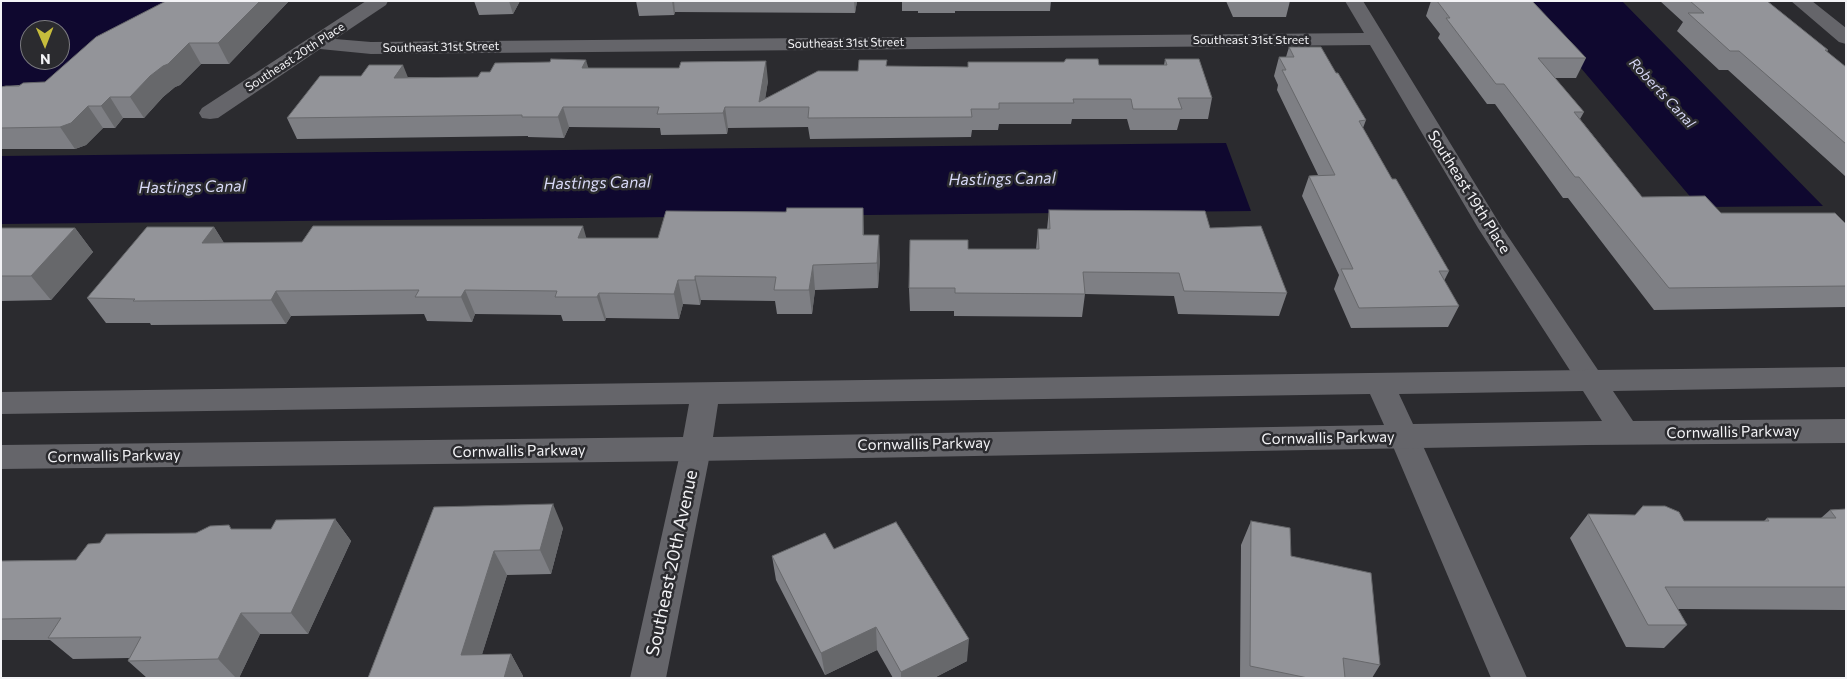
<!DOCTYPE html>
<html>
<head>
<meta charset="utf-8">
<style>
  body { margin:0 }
  #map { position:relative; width:1847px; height:679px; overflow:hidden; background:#2b2b2f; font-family:Commissioner,sans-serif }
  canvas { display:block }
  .frame { position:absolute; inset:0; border:2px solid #f3f3f6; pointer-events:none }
  .north { position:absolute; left:20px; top:20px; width:50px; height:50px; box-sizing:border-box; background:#2b2b2f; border:1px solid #7b7b7f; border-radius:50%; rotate:179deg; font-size:14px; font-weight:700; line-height:20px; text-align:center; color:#f3f3f6 }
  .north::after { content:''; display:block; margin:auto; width:18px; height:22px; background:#c6bc3c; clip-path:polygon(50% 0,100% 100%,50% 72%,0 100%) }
</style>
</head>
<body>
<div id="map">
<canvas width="1847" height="679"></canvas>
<div class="frame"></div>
<div class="north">N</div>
</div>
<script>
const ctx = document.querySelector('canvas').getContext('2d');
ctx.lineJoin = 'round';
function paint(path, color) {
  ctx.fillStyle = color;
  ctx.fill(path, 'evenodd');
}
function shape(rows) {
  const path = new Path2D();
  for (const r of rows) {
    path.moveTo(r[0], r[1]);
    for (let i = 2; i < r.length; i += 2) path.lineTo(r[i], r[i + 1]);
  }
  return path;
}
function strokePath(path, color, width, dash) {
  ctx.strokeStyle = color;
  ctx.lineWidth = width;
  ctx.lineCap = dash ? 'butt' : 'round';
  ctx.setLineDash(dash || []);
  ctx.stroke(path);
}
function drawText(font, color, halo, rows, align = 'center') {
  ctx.font = font + ' Commissioner,sans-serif';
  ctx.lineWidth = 5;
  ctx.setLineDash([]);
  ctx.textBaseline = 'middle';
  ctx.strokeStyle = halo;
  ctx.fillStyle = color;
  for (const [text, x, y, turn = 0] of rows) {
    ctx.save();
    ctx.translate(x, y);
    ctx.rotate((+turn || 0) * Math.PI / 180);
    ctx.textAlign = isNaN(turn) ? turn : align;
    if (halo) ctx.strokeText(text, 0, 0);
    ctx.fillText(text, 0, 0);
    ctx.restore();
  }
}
const water = shape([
  [1,1,190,1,1,106],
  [30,30,60,30,60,60,30,60],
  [1524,1,1622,1,1823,206,1699,207],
  [1226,143,1251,211,1,224,1,156]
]);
const minor = shape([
  [366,1,388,1,386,5,335,39,371,42,1364,33,1345,1,1363,1,1501,226,1604,379,1600,386,1590,389,1580,386,1478,228,1370,45,371,54,320,49,218,118,210,119,202,118,199,113,202,108,366,1],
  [1791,1,1812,1,1846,28,1846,44,1839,42,1791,1],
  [1404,425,1415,429,1419,437,1527,678,1491,678,1389,437,1393,429,1404,425],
  [696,437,707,441,711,449,666,678,630,678,681,449,685,441,696,437]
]);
const tertiary = shape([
  [1846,367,1846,387,1613,391,1633,421,1846,419,1846,443,1587,445,696,461,1,469,1,445,683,437,689,404,1,414,1,392,1585,370,1590,369,1595,370,1846,367],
  [1583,391,1602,421,1413,424,1399,394,1583,391],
  [1370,394,1384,425,713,437,718,404,1370,394]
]);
const wall = shape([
  [166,1,289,1,229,64,201,64,180,85,175,87,163,97,144,118,123,118,115,128,103,128,86,145,75,149,1,149,1,87,45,82],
  [474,1,520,1,513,14,479,15],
  [636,1,857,1,855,13,675,12,674,15,639,16],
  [902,1,1051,1,1050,11,955,11,955,13,918,13,918,11,902,11],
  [1226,1,1290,1,1286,17,1233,17],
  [1431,1,1532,1,1586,58,1576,78,1555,78,1584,112,1580,119,1642,197,1721,213,1846,224,1846,307,1654,310,1568,198,1563,198,1495,104,1487,104,1438,38,1440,34,1426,16],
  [1660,1,1767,1,1828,50,1827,52,1846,67,1846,176,1845,176,1728,70,1719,70,1677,31,1683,22],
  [1289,47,1336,73,1366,120,1363,128,1392,179,1449,271,1444,281,1459,306,1448,327,1351,328,1334,289,1339,275,1302,196,1309,176,1318,175,1277,90,1278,85,1274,76,1279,57,1286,57],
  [1165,59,1212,98,1208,119,1180,119,1177,130,1130,130,1127,119,1072,119,1071,124,999,124,998,130,972,130,971,137,810,139,808,127,728,128,727,134,661,135,660,128,569,127,564,138,528,137,528,136,297,139,287,118,408,77,478,77,490,72,550,62,589,68,768,81,765,98,858,71,887,66,968,67,1099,65,1164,65],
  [1049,210,1210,228,1287,293,1279,316,1178,314,1174,296,1085,294,1082,317,954,316,954,311,910,311,909,288,968,249,1036,249,1038,229,1047,229],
  [214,227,224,243,586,238,658,238,864,235,880,259,878,288,815,290,812,314,777,314,775,301,701,300,700,305,683,304,679,319,606,318,605,321,563,321,561,315,475,314,472,322,427,321,424,314,291,316,286,324,151,325,150,323,106,323,87,298],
  [1,228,75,228,93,252,51,300,1,301],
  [434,507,563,528,551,574,507,575,482,654,511,654,523,676,368,678],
  [1846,509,1846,610,1678,609,1687,625,1664,648,1626,647,1570,538,1588,514,1635,515,1684,521,1764,521,1767,518,1821,518,1830,510],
  [335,519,351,541,308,634,260,634,239,678,147,678,128,661,129,658,73,659,50,640,1,640,1,561,76,560,100,543,232,529,271,529],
  [1251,521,1291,556,1380,665,1372,678,1240,678,1241,545],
  [834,549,967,661,934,678,893,678,877,650,825,675,776,580,772,556]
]);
const shadedWall = shape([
  [260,1,289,1,229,64,218,43],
  [509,1,520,1,513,14],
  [672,1,674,1,675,12,674,15],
  [854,1,857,1,855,13],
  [189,43,201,64,180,85,175,87,163,97,144,118,130,97,150,76],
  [586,60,592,80,582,68],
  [766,61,768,81,764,107,759,102],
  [403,65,411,85,394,78],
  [110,97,123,118,115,128,101,106],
  [88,106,103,128,86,145,75,149,60,127],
  [563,107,569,127,564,138,558,117],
  [725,107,728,128,727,134,723,113],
  [863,208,864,232,864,259,863,235],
  [583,226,590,251,578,238],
  [214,227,229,251,202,243],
  [75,228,93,252,51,300,31,276],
  [879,235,880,259,878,288,877,263],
  [813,265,815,290,812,314,809,290],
  [695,276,701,300,700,305,695,280],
  [678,280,683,304,679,319,674,294],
  [465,290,475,314,472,322,461,297],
  [276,291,291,316,286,324,271,300],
  [599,293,606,318,605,321,597,297],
  [553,504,563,528,551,574,540,550],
  [335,519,351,541,308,634,291,613],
  [494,551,507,575,475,677,461,655],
  [241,613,260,634,239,678,236,678,218,659],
  [876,627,877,650,825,675,821,653],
  [969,639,967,661,934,678,901,678,901,672],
  [511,654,523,676,523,678,504,678]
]);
const building = shape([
  [166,1,260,1,218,43,189,43,168,64,163,66,150,76,130,97,110,97,101,106,88,106,71,123,60,127,1,128,1,87,6,86,19,86,23,83,45,82,96,37,166,1],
  [1437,1,1532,1,1586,58,1538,58,1584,112,1574,112,1642,197,1705,196,1721,213,1835,213,1846,224,1846,286,1669,288,1579,177,1575,177,1504,84,1496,84,1446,18,1450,18,1437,1],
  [1690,1,1767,1,1828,50,1825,50,1846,67,1846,144,1739,51,1730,51,1688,13,1704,13,1690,1],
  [1289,47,1321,47,1336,73,1338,73,1366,120,1359,121,1392,179,1396,179,1449,271,1439,271,1459,306,1359,308,1341,269,1353,269,1309,176,1335,175,1282,70,1286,70,1279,57,1294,57,1289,47],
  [551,59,586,60,582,68,679,68,681,62,766,61,759,102,818,71,858,71,859,60,887,60,886,66,968,67,968,62,1064,62,1066,59,1098,59,1099,65,1167,65,1165,59,1199,59,1212,98,1178,98,1182,109,1133,109,1131,99,1073,99,1074,103,999,103,999,109,971,109,972,117,808,118,809,107,725,107,723,113,657,114,659,107,563,107,558,117,522,117,522,115,287,118,320,76,361,76,369,65,403,65,394,78,478,77,481,72,490,72,495,63,550,62,551,59],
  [787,208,863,208,863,235,879,235,877,263,813,265,809,290,774,290,776,277,695,276,695,280,678,280,674,294,599,293,597,297,555,297,557,291,465,290,461,297,415,297,419,290,276,291,271,300,133,301,135,299,87,298,147,227,214,227,202,243,302,242,313,226,583,226,578,238,658,238,666,211,786,212,787,208],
  [1049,210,1205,211,1210,228,1261,226,1287,293,1184,291,1179,273,1083,272,1085,294,955,293,955,288,909,288,910,240,968,240,968,249,1039,249,1038,229,1050,229,1049,210],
  [1,228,75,228,31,276,1,276,1,228],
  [553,504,540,550,494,551,461,655,511,654,504,678,368,678,434,507,553,504],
  [1643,506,1665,506,1679,512,1684,521,1769,521,1767,518,1836,518,1830,510,1846,509,1846,587,1665,587,1687,625,1648,625,1588,514,1635,515,1643,506],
  [335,519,291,613,241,613,218,659,128,661,141,637,48,638,61,618,1,619,1,561,76,560,88,544,100,543,106,534,196,533,210,526,229,525,231,529,271,529,276,520,335,519],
  [1251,521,1290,528,1291,556,1371,573,1380,665,1343,658,1345,678,1308,678,1250,666,1251,521],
  [896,522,969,639,901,672,876,627,821,653,772,556,825,533,834,549,896,522]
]);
const farStreetnames = [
  ["Southeast 31st Street",1251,40],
  ["Southeast 31st Street",846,43,-1],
  ["Southeast 31st Street",441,47,-1],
  ["Southeast 20th Place",295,57,-33]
];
const farWaternames = [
  ["Roberts Canal",1662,93,47]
];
const streetNames = [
  ["Southeast 19th Place",1469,192,58],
  ["Cornwallis Parkway",1733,432,-1],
  ["Cornwallis Parkway",1328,438,-1],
  ["Cornwallis Parkway",924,444,-1],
  ["Cornwallis Parkway",519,451,-1],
  ["Cornwallis Parkway",114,456,-1]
];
const waterNames = [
  ["Hastings Canal",1002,179,-1],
  ["Hastings Canal",597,183,-1],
  ["Hastings Canal",192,187,-1]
];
const nearStreetnames = [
  ["Southeast 20th Avenue",672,563,-78]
];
paint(water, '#0f082f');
paint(minor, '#65656a');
paint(tertiary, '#65656a');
paint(wall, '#7e7f84');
paint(shadedWall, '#67686b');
paint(building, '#939499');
strokePath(building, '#67686b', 1);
drawText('12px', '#f3f3f6', '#2b2b2f', farStreetnames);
drawText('italic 14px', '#d8d9f7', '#2b2b2f', farWaternames);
drawText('15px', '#f3f3f6', '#2b2b2f', streetNames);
drawText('italic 16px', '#d8d9f7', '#2b2b2f', waterNames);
drawText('18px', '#f3f3f6', '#2b2b2f', nearStreetnames);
</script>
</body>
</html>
